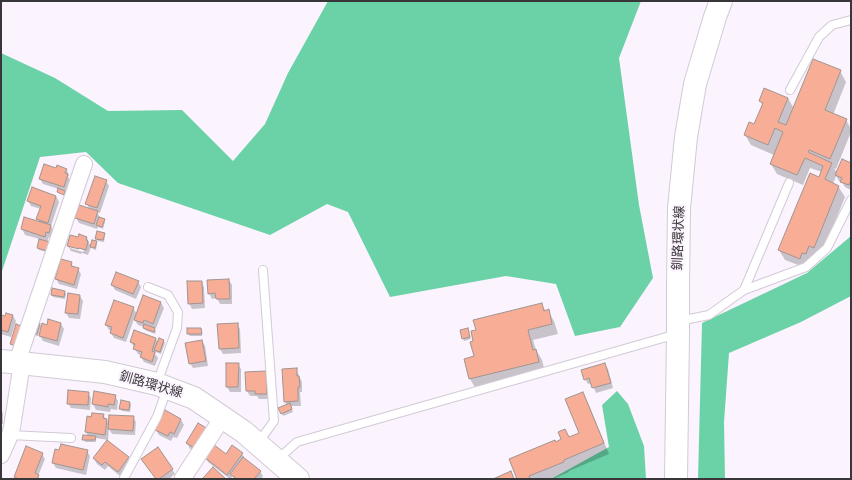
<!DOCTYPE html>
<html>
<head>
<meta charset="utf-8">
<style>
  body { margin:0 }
  #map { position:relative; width:852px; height:480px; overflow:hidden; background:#fbf3fd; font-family:"Fira Sans Condensed",sans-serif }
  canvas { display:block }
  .frame { position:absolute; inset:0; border:2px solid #39363a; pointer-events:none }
</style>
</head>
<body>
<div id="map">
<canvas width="852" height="480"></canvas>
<div class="frame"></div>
</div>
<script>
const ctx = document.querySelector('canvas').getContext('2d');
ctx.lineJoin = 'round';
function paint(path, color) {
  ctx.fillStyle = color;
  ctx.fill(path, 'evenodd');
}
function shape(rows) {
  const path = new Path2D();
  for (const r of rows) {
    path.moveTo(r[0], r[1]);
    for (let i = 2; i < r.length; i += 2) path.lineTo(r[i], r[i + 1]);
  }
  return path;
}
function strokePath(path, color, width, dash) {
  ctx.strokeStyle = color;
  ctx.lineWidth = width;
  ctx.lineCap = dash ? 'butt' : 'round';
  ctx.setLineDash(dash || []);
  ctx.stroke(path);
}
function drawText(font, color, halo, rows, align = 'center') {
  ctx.font = font + ' "Fira Sans Condensed","Noto Sans JP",sans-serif';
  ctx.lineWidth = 4;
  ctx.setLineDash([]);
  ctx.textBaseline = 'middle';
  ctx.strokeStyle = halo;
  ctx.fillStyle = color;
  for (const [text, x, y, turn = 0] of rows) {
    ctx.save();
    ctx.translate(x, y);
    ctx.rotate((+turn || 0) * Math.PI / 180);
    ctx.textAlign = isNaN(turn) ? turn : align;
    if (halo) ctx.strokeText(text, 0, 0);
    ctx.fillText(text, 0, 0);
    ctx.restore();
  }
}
const forest = shape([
  [328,1,641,1,619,58,639,205,653,278,620,327,575,336,556,284,506,276,390,297,348,212,327,204,270,235,118,183,86,152,40,157,1,274,1,53,55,78,108,111,182,110,233,161,265,124,288,73],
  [851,236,851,296,801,322,729,353,724,422,725,479,698,479,702,323,807,273],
  [617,391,628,404,644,446,646,479,551,479,609,447,602,405]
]);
const shadow = shape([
  [840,71,846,82,833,115,846,120,851,129,851,132,836,169,834,168,837,173,851,164,851,190,845,187,842,182,839,181,836,176,833,184,838,186,845,197,820,258,806,268,785,260,779,250,822,172,810,168,803,185,777,174,771,164,774,155,751,145,745,135,755,125,763,106,760,101,788,98,794,109],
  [66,169,69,175,68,177,70,180,67,192,64,191,66,194,58,192,58,193,58,192,59,189,43,184,40,179,57,170],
  [106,181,109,186,100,213,97,212,100,218,104,219,105,222,103,229,98,227,97,229,79,223,76,218,90,210,87,204],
  [56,196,59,202,51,226,54,231,52,238,49,237,47,242,48,252,39,250,38,248,40,239,25,235,22,229,25,218,40,223,37,219,41,209,31,206,28,201],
  [104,234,105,236,104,242,98,241,96,238],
  [87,238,91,247,88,255,82,253,81,254,71,251,68,246,78,239],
  [70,246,84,250,83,252,70,248],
  [96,242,97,244,96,250,93,249,91,247],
  [71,263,74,268,78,269,81,274,77,289,59,284,56,279],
  [229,280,232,285,232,304,220,304,217,298,212,299,209,293],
  [138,282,141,287,136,299,115,290,112,285],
  [201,282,204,287,205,308,192,309,189,303],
  [64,291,66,294,65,299,53,297,52,295],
  [80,296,83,301,80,319,69,318,66,313],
  [161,303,164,308,156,328,154,328,156,331,155,334,145,330,144,327,138,325,134,319,126,342,114,338,111,333,112,331,109,330,106,325,133,308,137,314],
  [541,304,546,311,548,311,554,321,558,334,533,340,536,350,542,360,545,372,476,389,470,379,465,359,475,357,474,342,477,330],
  [7,314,13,316,16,321,11,337,1,334,1,316,6,317],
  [40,324,41,326,38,336,33,335],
  [61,324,64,329,59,346,43,341,40,336,48,326],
  [237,324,240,329,241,353,223,354,220,349],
  [201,329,202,331,202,336,190,336,188,334],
  [135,331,156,339,158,343,163,341,165,343,161,354,156,352,155,354,158,358,155,366,144,362,141,357,141,355,138,354,135,349,131,342],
  [461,331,468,331,471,339,464,341],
  [202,341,205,346,208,366,193,368,190,363],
  [238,364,241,369,241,392,230,392,227,387],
  [605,364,608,369,613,388,596,393,592,383,588,384,585,379],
  [296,369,302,382,302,392,300,392,301,406,291,406,293,412,283,416,282,413,287,406,285,401],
  [266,372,269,377,269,399,259,399,257,396,250,396,247,391],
  [95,392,115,396,118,401,117,410,111,409,110,412,96,410,93,404],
  [88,393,91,398,90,410,71,408,68,403],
  [582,393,588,403,609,454,569,471,569,472,553,479,518,479,556,443,581,433],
  [130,403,131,405,130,412,122,411,120,409],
  [1,410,3,413,3,424,1,424],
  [103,415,110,425,133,417,136,422,135,435,112,434,109,429,108,440,96,438,96,442,85,442,84,439,88,436,86,432,88,417,92,418],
  [181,420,184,425,177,438,173,437,171,441,159,435,156,430],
  [198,425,199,454,190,449,187,443],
  [108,441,128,458,131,463,121,477,108,466,105,470,97,464,94,459],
  [232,446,242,454,245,459,260,471,263,476,261,479,234,479,233,476,230,479,208,462,205,457,226,455],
  [87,451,90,456,86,475,56,468,53,463],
  [42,454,45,459,38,476,40,479,16,479,15,477],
  [172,469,175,474,169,479,156,479]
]);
const building = shape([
  [813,59,841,70,825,110,847,119,830,159,809,150,808,152,832,163,825,179,839,186,814,248,809,246,806,254,802,253,800,259,778,250,810,173,819,177,823,166,805,158,797,175,770,164,783,132,775,128,768,145,744,135,749,122,754,124,763,103,759,101,764,88,788,98,778,122,786,125,813,59],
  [842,159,851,163,851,180,849,185,840,182,842,178,835,175,842,159],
  [44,164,56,168,57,165,67,169,65,173,68,174,64,187,39,179,44,164],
  [95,176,107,180,97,208,85,204,95,176],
  [32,187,56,196,48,223,36,219,41,206,27,201,32,187],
  [58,188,65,191,64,195,57,192,58,188],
  [79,205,98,211,94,224,75,218,79,205],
  [24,217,51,225,49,233,46,232,45,237,21,229,24,217],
  [99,217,105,219,102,227,96,225,99,217],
  [97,231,105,233,103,240,95,239,97,231],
  [79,234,87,237,86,240,88,241,86,250,79,248,79,249,67,246,70,235,78,237,79,234],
  [39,239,50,242,47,251,37,248,39,239],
  [92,240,97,241,95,248,90,247,92,240],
  [61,259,72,262,71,266,79,268,74,285,55,279,61,259],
  [116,272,139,281,133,294,111,285,116,272],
  [229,279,230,299,216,299,215,293,208,294,207,280,229,279],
  [187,281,202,281,203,303,188,304,187,281],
  [52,288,65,291,64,297,51,295,52,288],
  [68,293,80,295,78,314,65,313,68,293],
  [143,295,161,302,153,324,144,320,143,323,134,320,143,295],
  [114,300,134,307,123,338,110,333,112,327,105,325,114,300],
  [542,303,544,311,549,309,552,324,528,330,533,350,536,349,539,362,469,379,464,359,474,356,470,342,473,341,471,331,476,330,473,320,542,303],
  [6,313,13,315,8,332,1,330,1,315,5,316,6,313],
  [48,319,61,323,57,341,39,336,42,323,47,325,48,319],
  [34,321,40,323,37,334,31,333,34,321],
  [238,323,239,348,219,349,217,324,238,323],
  [16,324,24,327,18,347,10,344,16,324],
  [144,324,155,328,154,332,143,328,144,324],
  [187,328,201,328,202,334,187,334,187,328],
  [468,328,470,337,462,339,460,330,468,328],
  [134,330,156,338,152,351,155,352,152,362,140,357,142,352,133,349,135,344,130,342,134,330],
  [159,338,164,340,160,352,154,350,159,338],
  [202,340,206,361,189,364,185,343,202,340],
  [226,363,239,363,238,387,226,387,226,363],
  [605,363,611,383,592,388,589,378,584,380,581,370,605,363],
  [297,368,297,376,299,376,300,387,298,387,298,401,284,402,282,369,297,368],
  [266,371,267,394,255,394,255,391,246,391,245,372,266,371],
  [68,390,89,392,88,405,67,404,68,390],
  [94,391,116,395,114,405,108,404,108,407,92,404,94,391],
  [583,392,604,443,564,460,564,462,529,476,530,479,517,479,509,459,555,440,556,442,561,439,558,432,565,429,569,437,579,433,565,399,583,392],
  [121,400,130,402,129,410,119,409,121,400],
  [290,403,292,409,281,414,278,408,290,403],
  [165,410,181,419,174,434,170,432,168,436,155,430,165,410],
  [92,413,104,414,103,418,107,419,105,435,85,432,87,416,91,417,92,413],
  [109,415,134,416,133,431,108,429,109,415],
  [198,423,208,429,196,449,186,443,198,423],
  [83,435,96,436,95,440,82,440,83,435],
  [107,440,129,457,118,472,105,462,102,465,93,458,107,440],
  [61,444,88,450,83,470,52,463,55,449,59,450,61,444],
  [213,444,226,454,232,445,243,453,227,475,204,457,213,444],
  [26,446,43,453,35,473,39,475,37,479,19,479,14,477,26,446],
  [158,447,173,469,159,479,156,479,141,459,158,447],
  [243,457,261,471,254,479,237,479,230,474,243,457],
  [213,467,226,479,205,479,203,478,213,467],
  [511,471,514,479,493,479,511,471]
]);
const service = shape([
  [790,90,819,37,832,25,851,20],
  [148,287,168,295,178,312,177,328,157,383],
  [744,290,806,267,827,248,851,200],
  [679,321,709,315,744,290,789,183],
  [10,435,71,438],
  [258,443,274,421,263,270],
  [277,460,297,442,677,334],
  [124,478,157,417,167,389]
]);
const minor = shape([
  [17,362,84,164],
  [1,455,10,435,12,427,22,363],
  [183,478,223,417]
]);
const primary = shape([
  [1,361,105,372,157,384,194,398,244,432,298,479],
  [676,479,678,333,678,285,679,208,686,137,695,84,715,17,721,1]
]);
const streetNames = [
  ["釧路環状線",679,238,-88],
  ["釧路環状線",151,385,16]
];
paint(forest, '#6bd2a7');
paint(shadow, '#0003');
paint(building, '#f7ad96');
strokePath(building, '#a19490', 1);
strokePath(service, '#d2cad5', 10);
strokePath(minor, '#d2cad5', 18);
strokePath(primary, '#d2cad5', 24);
strokePath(service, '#fff', 8);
strokePath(minor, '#fff', 16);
strokePath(primary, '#fff', 22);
drawText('13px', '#39363a', '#fbf3fd', streetNames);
</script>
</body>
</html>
